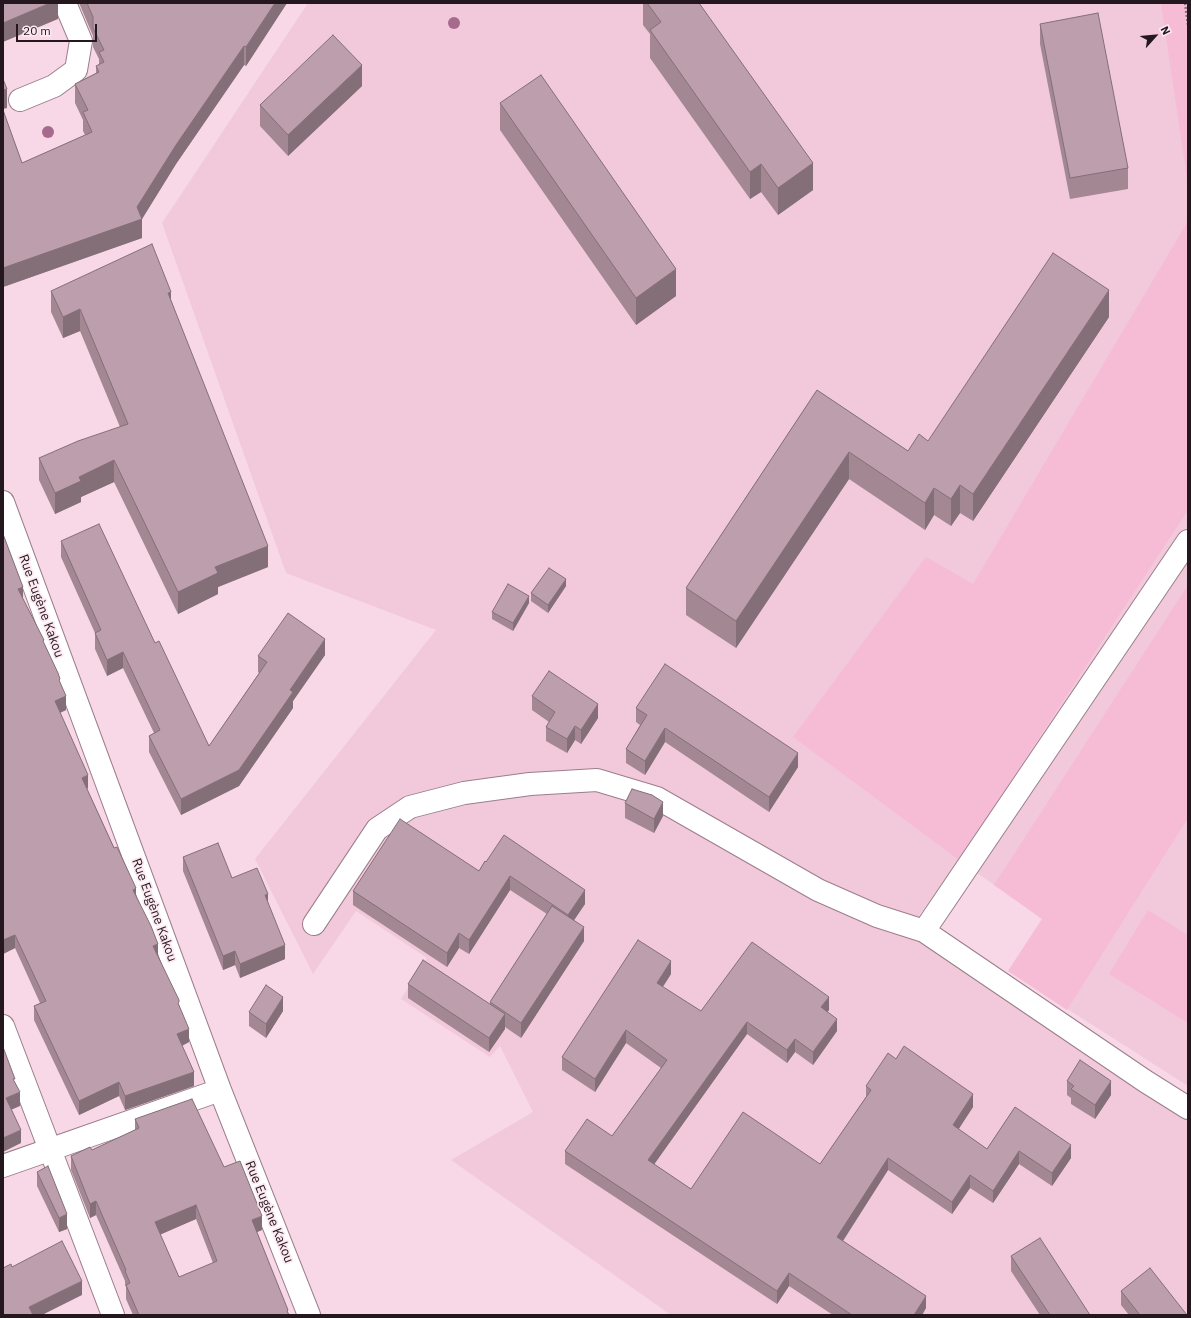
<!DOCTYPE html>
<html>
<head>
<meta charset="utf-8">
<style>
  body { margin:0 }
  #map { position:relative; width:1191px; height:1318px; overflow:hidden; background:#f8d8e6; font-family:"IBM Plex Sans",sans-serif }
  canvas { display:block }
  .frame { position:absolute; inset:0; border:4px solid #24181e; pointer-events:none }
  .north { position:absolute; left:1135px; top:16px; width:40px; height:40px; -webkit-text-stroke:3px #fde9f1; paint-order:stroke; rotate:63deg; font-size:11px; font-weight:700; line-height:16px; text-align:center; color:#24181e }
  .north::after { content:''; display:block; margin:auto; width:14px; height:18px; background:#24181e; clip-path:polygon(50% 0,100% 100%,50% 72%,0 100%) }
  .scale { position:absolute; left:16px; top:24px; width:81px; height:18px; box-sizing:border-box; border:2px solid #24181e; border-top:0; padding-left:5px; font-size:12px; line-height:14px; white-space:nowrap; color:#24181e; -webkit-text-stroke:3px #fde9f1; paint-order:stroke }
</style>
</head>
<body>
<div id="map">
<canvas width="1191" height="1318"></canvas>
<div class="frame"></div>
<div class="north">N</div>
<div class="scale">20 m</div>
</div>
<script>
const ctx = document.querySelector('canvas').getContext('2d');
ctx.lineJoin = 'round';
function paint(path, color) {
  ctx.fillStyle = color;
  ctx.fill(path, 'evenodd');
}
function shape(rows) {
  const path = new Path2D();
  for (const r of rows) {
    path.moveTo(r[0], r[1]);
    for (let i = 2; i < r.length; i += 2) path.lineTo(r[i], r[i + 1]);
  }
  return path;
}
function strokePath(path, color, width, dash) {
  ctx.strokeStyle = color;
  ctx.lineWidth = width;
  ctx.lineCap = dash ? 'butt' : 'round';
  ctx.setLineDash(dash || []);
  ctx.stroke(path);
}
function drawText(font, color, halo, rows, align = 'center') {
  ctx.font = font + ' "IBM Plex Sans",sans-serif';
  ctx.lineWidth = 3.5;
  ctx.setLineDash([]);
  ctx.textBaseline = 'middle';
  ctx.strokeStyle = halo;
  ctx.fillStyle = color;
  for (const [text, x, y, turn = 0] of rows) {
    ctx.save();
    ctx.translate(x, y);
    ctx.rotate((+turn || 0) * Math.PI / 180);
    ctx.textAlign = isNaN(turn) ? turn : align;
    if (halo) ctx.strokeText(text, 0, 0);
    ctx.fillText(text, 0, 0);
    ctx.restore();
  }
}
const built = shape([
  [308,3,1188,3,1188,1086,1008,971,1042,919,959,860,918,917,924,931,1188,1108,1188,1315,671,1315,451,1160,533,1112,500,1046,490,1057,401,999,427,958,356,911,313,974,255,859,436,630,286,573,162,223]
]);
const green = shape([
  [1161,3,1188,3,1188,186],
  [1188,221,1188,510,959,860,793,737,926,557,973,584],
  [1188,585,1188,818,1067,1010,1008,971,1042,919,994,885],
  [1148,910,1188,935,1188,1023,1109,974]
]);
const path = shape([
  [1185,3,1188,25]
]);
const minor = shape([
  [20,100,54,86,76,70,81,41,65,3],
  [3,502,220,1090,309,1315],
  [314,924,377,829,410,807,464,793,530,784,597,780,657,798,818,890,877,916,924,931,1145,1081,1188,1108],
  [924,931,1188,541],
  [3,1026,113,1315],
  [3,1166,220,1090]
]);
const trees = [
  [454,23],
  [48,132]
];
const wall = shape([
  [79,3,287,3,246,66,244,65,176,164,142,219,142,238,3,287,3,110,22,163,85,135,83,131,83,120,75,103,75,84,96,73,96,66,99,65,99,59,93,47,93,36],
  [643,3,699,3,813,190,778,215,761,192,750,199,650,58,650,34,643,25],
  [1040,24,1128,168,1128,189,1070,199,1040,44],
  [362,86,288,156,260,126,260,105],
  [500,103,676,296,636,325,500,130],
  [51,291,171,300,268,567,218,587,218,594,178,614,114,482,81,497,81,502,55,514,39,480,39,458,120,427,80,331,63,338,51,312],
  [1109,317,973,521,960,513,951,526,934,515,925,530,849,479,736,648,686,615,686,588,817,390,908,451,928,441],
  [3,534,23,599,44,644,60,683,66,710,60,713,88,788,87,789,136,895,158,956,179,1005,189,1042,182,1046,194,1086,125,1110,119,1096,79,1115,34,1020,34,1006,40,1003,15,948,3,954],
  [61,541,155,643,209,746,259,673,258,672,258,656,325,655,293,701,293,708,239,786,181,815,149,752,149,736,154,733,123,668,107,676,95,649,95,633,61,557],
  [566,586,548,613,531,601,531,593],
  [529,603,513,631,492,619,492,612],
  [532,696,598,718,581,744,575,740,567,753,546,741,546,727,549,722,532,710],
  [636,708,798,767,769,812,665,742,645,775,626,763,626,749,640,725,636,722],
  [625,803,663,816,654,833,625,818],
  [183,857,232,878,268,904,285,959,240,978,235,965,223,970,183,871],
  [485,861,585,904,574,920,584,941,521,1038,505,1027,505,1029,489,1052,408,998,408,984,490,1004,490,1002,547,914,510,890,469,954,459,948,447,967,353,905,353,891,479,871],
  [671,974,663,987,701,1011,829,1010,827,1012,837,1031,813,1065,795,1052,787,1063,747,1034,654,1164,691,1189,820,1164,866,1097,866,1086,896,1059,973,1107,958,1129,987,1149,1015,1107,1071,1158,1052,1186,1019,1164,993,1203,970,1188,952,1214,888,1170,843,1241,926,1308,922,1315,833,1315,789,1286,777,1304,565,1164,565,1151,612,1136,661,1068,626,1043,595,1092,562,1070,562,1057],
  [283,1011,266,1038,249,1026,249,1012],
  [1067,1081,1111,1095,1095,1119,1071,1104,1071,1098,1067,1095],
  [135,1119,224,1167,262,1230,257,1232,289,1315,133,1315,126,1299,126,1287,125,1285,125,1281,96,1215,90,1218,71,1170,71,1156,92,1150,135,1130],
  [196,1219,213,1263,179,1277,160,1234],
  [37,1172,67,1229,59,1232,37,1186],
  [1011,1256,1090,1315,1040,1315,1011,1271],
  [1121,1291,1187,1315,1129,1315,1121,1305]
]);
const shadedWall = shape([
  [50,3,58,3,58,19,3,42,3,23],
  [275,3,287,3,246,66,246,47],
  [244,46,244,65,176,164,142,219,142,238,3,287,3,268,137,207,176,145],
  [362,65,362,86,288,156,288,135],
  [7,89,7,108,3,109,3,90],
  [813,163,813,190,778,215,778,188],
  [761,164,761,192,750,199,750,172],
  [676,269,676,296,636,325,636,298],
  [1109,290,1109,317,973,521,973,494],
  [171,292,171,314,168,293],
  [80,309,80,331,63,338,63,317],
  [849,452,849,479,736,648,736,621],
  [114,460,114,482,81,497,81,502,55,514,55,493,79,477],
  [960,485,960,513,951,526,951,499],
  [934,488,934,515,925,530,925,503],
  [268,546,268,567,218,587,218,594,178,614,178,592,215,567],
  [566,579,566,586,548,613,548,605],
  [23,587,23,600,18,589],
  [529,596,529,603,513,631,513,623],
  [325,639,325,655,293,701,293,708,239,786,181,815,181,799,290,690],
  [123,652,123,668,107,676,107,660],
  [66,696,66,710,55,715,55,701],
  [598,704,598,718,581,744,581,730],
  [575,726,575,740,567,753,567,739],
  [665,728,665,742,645,775,645,761],
  [798,753,798,767,769,812,769,797],
  [88,775,88,788,82,791,82,778],
  [663,802,663,816,654,833,654,819],
  [510,876,510,890,469,954,469,940],
  [136,888,136,902,133,890],
  [585,890,585,904,568,929,568,915],
  [268,894,268,908,265,895],
  [584,927,584,941,521,1038,521,1023],
  [459,933,459,948,447,967,447,953],
  [15,935,15,948,3,954,3,940],
  [158,944,158,958,153,946],
  [285,945,285,959,240,978,240,964],
  [235,951,235,965,223,970,223,956],
  [671,961,671,974,657,995,657,983],
  [283,997,283,1011,266,1038,266,1024],
  [829,997,829,1010,821,1020,821,1007],
  [505,1014,505,1029,489,1052,489,1038],
  [837,1019,837,1031,813,1065,813,1052],
  [747,1022,747,1034,648,1173,648,1160],
  [189,1029,189,1042,177,1048,177,1034],
  [626,1030,626,1043,595,1092,595,1079],
  [795,1039,795,1052,787,1063,787,1050],
  [194,1072,194,1086,125,1110,125,1096],
  [1111,1081,1111,1095,1095,1119,1095,1105],
  [119,1082,119,1096,79,1115,79,1101],
  [20,1092,20,1106,6,1112,6,1098],
  [973,1094,973,1107,953,1138,953,1125],
  [21,1130,21,1143,3,1152,3,1138],
  [1071,1145,1071,1158,1052,1186,1052,1173],
  [1019,1151,1019,1164,993,1203,993,1191],
  [888,1158,888,1170,837,1250,837,1237],
  [970,1175,970,1188,952,1214,952,1202],
  [96,1201,96,1215,90,1218,90,1204],
  [196,1205,196,1219,155,1237,155,1222],
  [67,1214,67,1229,59,1232,59,1218],
  [262,1216,262,1230,252,1234,252,1220],
  [789,1273,789,1286,777,1304,777,1291],
  [82,1281,82,1295,42,1315,29,1315,29,1307],
  [926,1296,926,1308,922,1315,914,1315]
]);
const building = shape([
  [3,3,50,3,3,23,3,3],
  [87,3,275,3,246,47,244,46,176,145,137,207,142,219,3,268,3,110,22,163,92,132,83,112,88,110,75,84,99,72,96,66,104,62,99,52,104,50,93,28,93,17,87,3],
  [647,3,699,3,813,163,778,188,761,164,750,172,650,30,661,22,647,3],
  [1098,13,1128,168,1070,178,1040,24,1098,13],
  [333,35,362,65,288,135,260,105,333,35],
  [541,75,676,269,636,298,500,103,541,75],
  [3,79,7,89,3,90,3,79],
  [152,244,171,292,168,293,268,546,215,567,218,573,178,592,114,460,79,477,81,481,55,493,39,458,78,441,128,424,80,309,63,317,51,291,152,244],
  [1053,253,1109,290,973,494,960,485,951,499,934,488,925,503,849,452,736,621,686,588,817,390,908,451,919,434,928,441,1053,253],
  [99,524,155,643,159,641,209,746,267,662,258,656,288,613,325,639,290,690,293,692,239,770,181,799,149,736,160,730,123,652,107,660,95,633,101,630,61,541,99,524],
  [3,534,23,587,18,589,44,640,43,641,58,673,60,679,59,680,66,696,55,701,88,775,82,778,114,848,117,847,136,888,133,890,151,926,158,944,153,946,179,1000,179,1002,178,1003,189,1029,177,1034,194,1072,125,1096,119,1082,79,1101,34,1006,46,1001,15,935,3,940,3,534],
  [549,568,566,579,548,605,531,593,549,568],
  [508,584,529,596,513,623,492,612,508,584],
  [665,664,798,753,769,797,665,728,645,761,626,749,647,715,636,708,665,664],
  [549,671,598,704,581,730,575,726,567,739,546,727,555,712,532,696,549,671],
  [632,789,652,795,663,802,654,819,625,803,632,789],
  [400,819,479,871,485,861,486,862,504,835,585,890,568,915,510,876,469,940,459,933,447,953,353,891,400,819],
  [218,843,232,878,257,868,268,894,265,895,285,945,240,964,235,951,223,956,183,857,218,843],
  [552,906,584,927,521,1023,490,1002,552,906],
  [638,940,671,961,657,983,701,1011,752,942,829,997,821,1007,837,1019,813,1052,795,1039,787,1050,747,1022,648,1160,691,1189,743,1112,820,1164,871,1090,866,1086,888,1053,896,1059,904,1046,973,1094,953,1125,987,1149,1015,1107,1071,1145,1052,1173,1019,1151,993,1191,970,1175,952,1202,888,1158,837,1237,926,1296,914,1315,852,1315,789,1273,777,1291,565,1151,587,1119,612,1136,667,1060,626,1030,595,1079,562,1057,638,940],
  [423,960,505,1014,489,1038,408,984,423,960],
  [266,985,283,997,266,1024,249,1012,266,985],
  [3,1047,15,1079,13,1079,20,1092,6,1098,21,1130,3,1138,3,1047],
  [1080,1060,1111,1081,1095,1105,1071,1089,1074,1086,1067,1081,1080,1060],
  [192,1099,224,1167,240,1161,262,1216,252,1220,288,1310,287,1311,289,1315,159,1315,159,1314,158,1315,139,1315,126,1285,130,1283,125,1271,126,1270,96,1201,90,1204,71,1156,90,1147,92,1150,139,1128,135,1119,192,1099],
  [196,1205,217,1261,179,1277,155,1222,196,1205],
  [48,1166,67,1214,59,1218,37,1172,48,1166],
  [1040,1238,1090,1315,1050,1315,1011,1256,1040,1238],
  [62,1241,82,1281,29,1307,33,1315,3,1315,3,1268,11,1264,12,1267,62,1241],
  [1150,1268,1187,1315,1140,1315,1121,1291,1150,1268]
]);
const streetNames = [
  ["Rue Eugène Kakou",41,606,70],
  ["Rue Eugène Kakou",154,910,70],
  ["Rue Eugène Kakou",269,1212,68]
];
paint(built, '#f1c9db');
paint(green, '#f6bcd6');
strokePath(minor, '#9b7e8b', 24);
strokePath(path, '#846f79', 2.5, [2, 2]);
strokePath(minor, '#fff', 22);
ctx.fillStyle = '#a66b8c';
for (const [x, y] of trees) {
  ctx.beginPath();
  ctx.arc(x, y, 6, 0, 2 * Math.PI);
  ctx.fill();
}
paint(wall, '#a38894');
paint(shadedWall, '#846f78');
paint(building, '#bd9eac');
strokePath(building, '#846f78', 1);
drawText('13px', '#24181e', '#fde9f1', streetNames);
</script>
</body>
</html>
